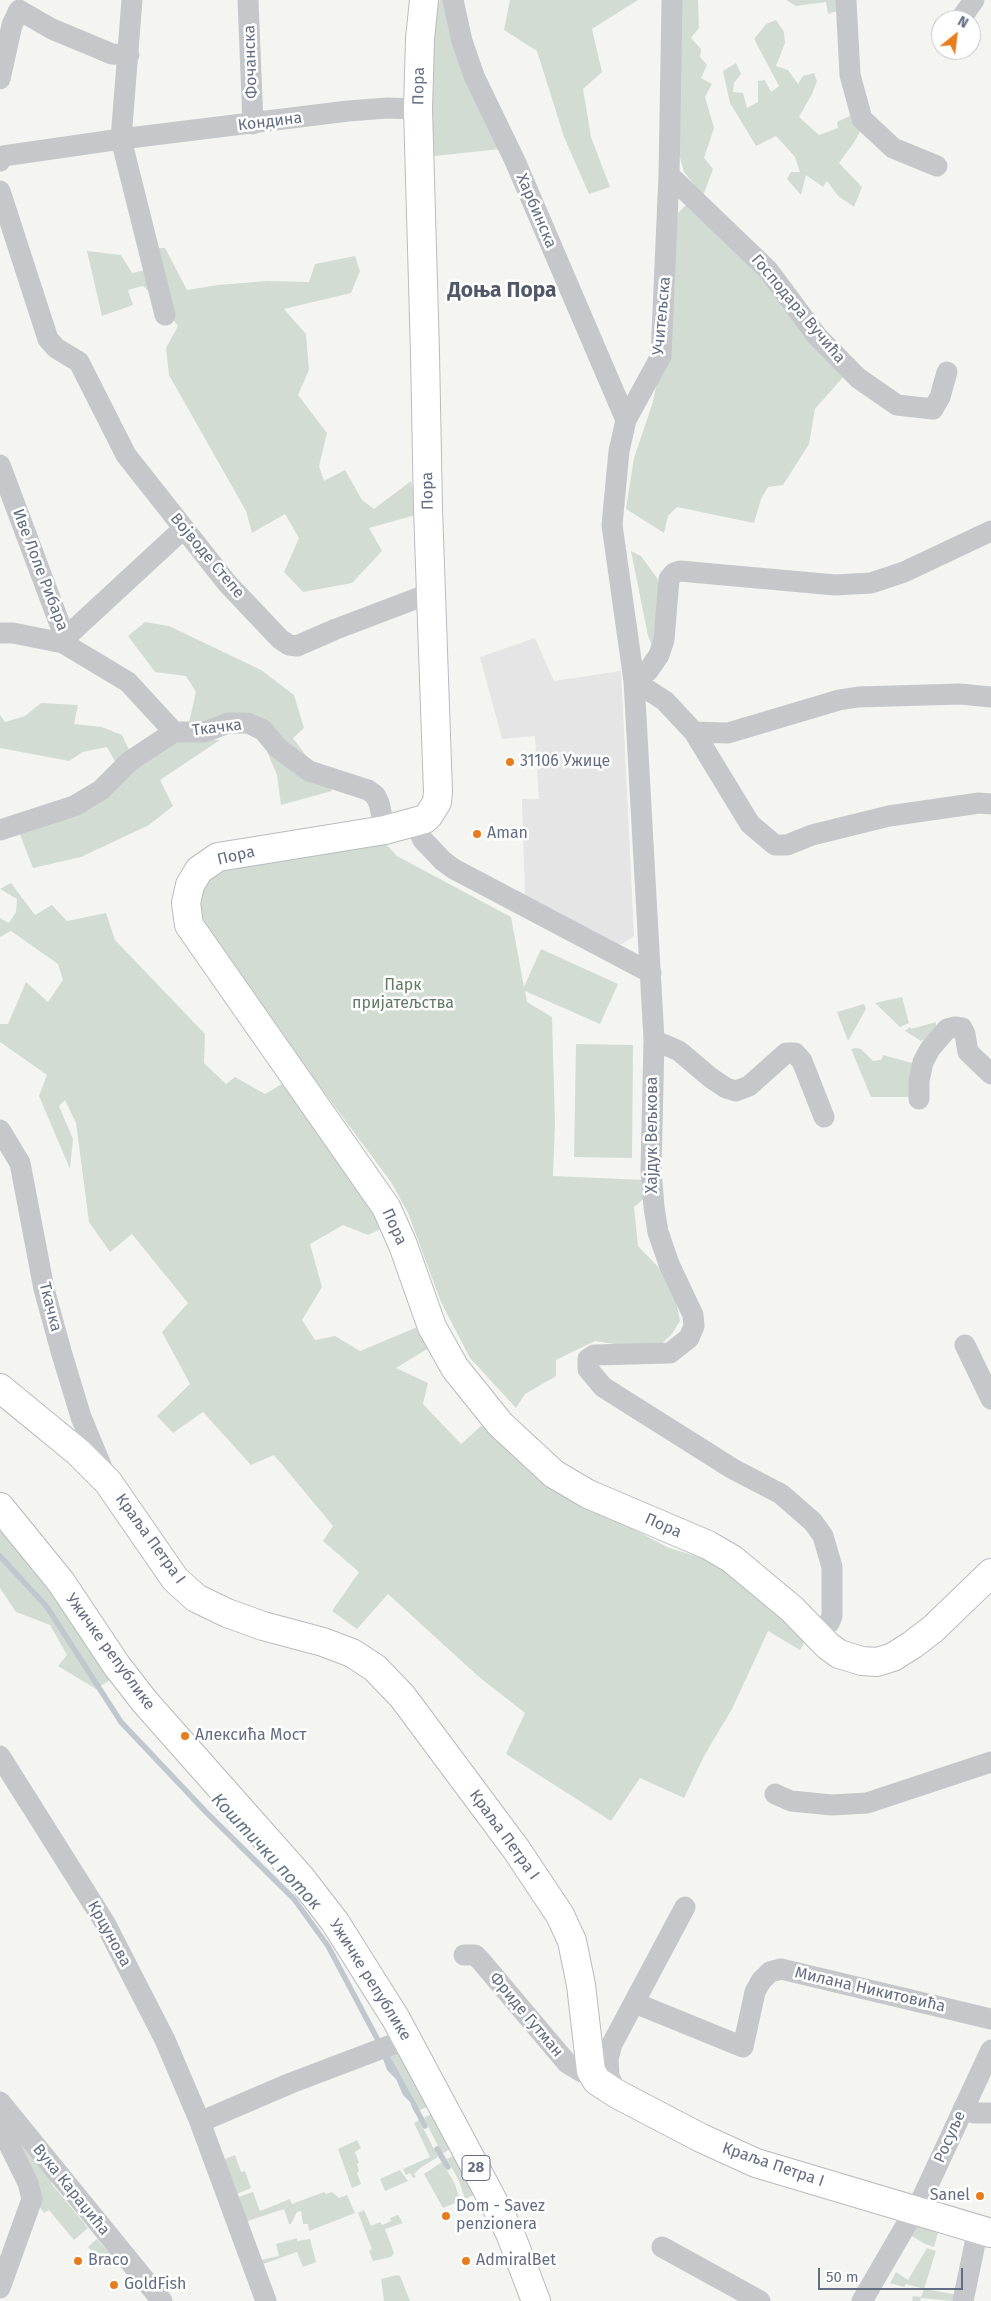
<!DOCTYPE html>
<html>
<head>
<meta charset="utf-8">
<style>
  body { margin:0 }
  #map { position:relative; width:991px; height:2301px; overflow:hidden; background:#f4f5f1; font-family:"Fira Sans",sans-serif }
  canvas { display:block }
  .north { position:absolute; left:931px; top:10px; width:50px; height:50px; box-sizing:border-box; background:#fff; border:1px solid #c1c5cd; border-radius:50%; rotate:29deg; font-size:14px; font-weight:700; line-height:20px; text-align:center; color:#636d83 }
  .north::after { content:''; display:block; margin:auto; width:18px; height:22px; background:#e87d1e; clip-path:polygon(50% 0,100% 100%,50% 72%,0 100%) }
  .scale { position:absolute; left:818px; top:2268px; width:145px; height:22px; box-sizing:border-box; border:2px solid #636d83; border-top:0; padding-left:6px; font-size:15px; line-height:18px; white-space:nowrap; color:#636d83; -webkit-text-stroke:4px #fff; paint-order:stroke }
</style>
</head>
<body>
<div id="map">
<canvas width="991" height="2301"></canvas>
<div class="north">N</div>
<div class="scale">50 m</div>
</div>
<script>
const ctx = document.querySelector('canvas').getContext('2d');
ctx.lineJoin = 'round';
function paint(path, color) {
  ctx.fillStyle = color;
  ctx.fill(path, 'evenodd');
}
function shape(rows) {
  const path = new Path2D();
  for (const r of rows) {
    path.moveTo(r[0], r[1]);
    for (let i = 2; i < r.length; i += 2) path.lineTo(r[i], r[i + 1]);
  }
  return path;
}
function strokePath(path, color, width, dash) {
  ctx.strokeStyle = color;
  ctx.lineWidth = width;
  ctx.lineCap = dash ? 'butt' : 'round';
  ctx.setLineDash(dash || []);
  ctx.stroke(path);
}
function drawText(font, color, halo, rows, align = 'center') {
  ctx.font = font + ' "Fira Sans",sans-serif';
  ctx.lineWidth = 5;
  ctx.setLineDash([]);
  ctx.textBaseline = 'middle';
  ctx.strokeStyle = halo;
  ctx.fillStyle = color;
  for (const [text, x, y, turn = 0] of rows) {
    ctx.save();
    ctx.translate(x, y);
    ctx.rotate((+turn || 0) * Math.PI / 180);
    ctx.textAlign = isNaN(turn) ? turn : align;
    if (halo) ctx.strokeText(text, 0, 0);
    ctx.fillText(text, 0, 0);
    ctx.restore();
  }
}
const built = shape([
  [535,638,554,681,621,671,634,936,620,945,525,895,522,799,539,799,535,736,502,739,480,657]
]);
const green = shape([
  [440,0,444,0,501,149,425,157,436,10],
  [510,0,638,0,592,29,602,72,583,89,591,137,610,187,589,194,564,137,537,51,504,30],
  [677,0,698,0,699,28,691,38,701,49,700,57,707,65,701,78,712,84,705,97,714,128,704,158,713,169,703,196,684,172,679,154],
  [786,0,843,0,843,9,828,14,826,2,796,6],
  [776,20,784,32,785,43,776,66,788,70,798,84,803,76,814,73,817,81,812,94,799,117,819,135,838,128,837,122,854,114,864,124,855,141,839,163,862,187,854,207,838,196,827,181,823,187,806,175,801,195,787,179,791,172,800,172,795,157,776,136,756,146,730,103,723,71,736,63,741,74,734,83,733,92,743,93,747,108,758,102,758,81,765,80,771,92,779,86,754,39,766,24],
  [685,206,692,206,763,279,844,376,815,409,809,444,783,485,768,487,761,499,754,523,677,507,668,516,664,533,626,509,634,458,652,405,669,330,672,267,678,213],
  [155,248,165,248,187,290,218,285,267,281,309,282,315,264,355,256,360,271,351,293,284,309,306,334,309,370,298,395,327,433,319,466,324,481,345,470,362,500,374,509,411,481,419,514,369,528,382,551,352,583,303,592,284,572,299,538,285,514,252,533,246,511,169,375,166,348,178,326,156,298,143,286,128,290,133,305,102,316,87,251,121,255,132,273,146,270],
  [631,551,641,556,657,578,664,601,653,648,648,636],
  [145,622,169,626,261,670,294,695,304,728,293,738,332,791,281,805,277,775,259,733,189,722,196,692,186,676,155,672,128,636],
  [41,703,78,705,74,724,102,727,122,735,130,752,178,738,220,740,160,780,173,806,149,825,81,857,33,868,19,832,118,767,107,747,83,752,69,761,0,748,0,715,5,722,25,716],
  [385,843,397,856,511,917,524,987,541,949,618,984,600,1024,525,991,527,1002,552,1017,555,1124,553,1176,646,1180,646,1197,634,1207,638,1246,663,1272,674,1290,680,1321,671,1335,660,1345,639,1348,595,1341,556,1360,556,1376,525,1394,516,1408,470,1358,441,1302,408,1213,391,1182,217,948,202,926,197,908,201,890,210,879,239,863],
  [11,883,35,915,52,905,67,921,106,913,115,940,205,1034,204,1063,226,1084,235,1077,265,1094,282,1084,353,1176,383,1228,368,1235,343,1225,310,1244,322,1287,302,1320,315,1340,335,1336,360,1351,420,1326,429,1348,396,1368,428,1383,423,1404,461,1444,481,1426,491,1430,616,1520,669,1548,712,1561,755,1591,806,1640,800,1650,768,1631,732,1709,704,1756,684,1798,640,1778,611,1821,506,1754,525,1713,479,1677,388,1594,357,1629,332,1611,359,1572,323,1541,333,1526,274,1455,251,1465,203,1412,173,1433,157,1416,190,1384,162,1332,188,1303,132,1234,110,1252,89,1222,76,1123,65,1100,59,1106,73,1139,70,1169,39,1096,47,1075,0,1042,0,1024,8,1024,26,982,48,1002,63,980,58,964,11,931,0,937,0,918,9,923,16,912,17,899,0,889],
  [902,997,909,1023,900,1027,875,1003],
  [864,1004,866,1009,848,1041,837,1012],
  [936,1022,936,1028,930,1037,921,1041,905,1031,910,1027,911,1029],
  [576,1044,633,1045,632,1158,574,1157],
  [856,1048,861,1049,873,1061,881,1060,883,1055,916,1064,912,1097,871,1097,851,1049],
  [0,1527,57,1601,110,1680,96,1689,58,1666,67,1655,50,1625,16,1612,0,1588],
  [402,2049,429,2106,420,2110,389,2054],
  [433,2113,453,2147,442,2154,424,2118],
  [419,2120,438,2157,420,2168,414,2174,416,2177,413,2178,410,2173,406,2175,403,2169,430,2157,414,2123],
  [7,2127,54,2180,51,2183,88,2228,74,2240,49,2210,44,2213,39,2206],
  [357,2140,361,2148,355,2152,359,2163,357,2164,359,2171,357,2173,361,2184,352,2188,338,2149],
  [457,2154,480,2192,465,2199,459,2181,447,2159],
  [235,2155,241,2172,245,2171,251,2188,234,2195,222,2160],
  [442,2162,455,2184,460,2201,443,2208,424,2174],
  [400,2170,408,2181,385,2191,380,2179],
  [253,2192,260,2211,290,2199,292,2204,324,2192,326,2194,332,2192,339,2198,347,2195,355,2213,309,2231,308,2224,303,2224,301,2211,297,2212,291,2224,289,2224,284,2209,245,2222,235,2198],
  [364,2210,371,2226,380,2222,382,2225,391,2221,390,2218,398,2215,403,2223,385,2229,394,2253,391,2257,373,2261,369,2251,372,2249,358,2213],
  [917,2225,938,2233,934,2247,925,2244,910,2235],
  [297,2238,297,2241,310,2239,316,2262,303,2267,297,2252,263,2264,261,2260,279,2256,276,2244],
  [97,2239,120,2265,116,2268,107,2257,101,2262,88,2247],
  [927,2248,936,2251,924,2289,959,2295,952,2301,921,2298,920,2301,912,2301,913,2296,921,2297,924,2289,906,2284,904,2287,890,2283,896,2272,908,2280],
  [397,2275,400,2276,410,2301,384,2301,381,2279]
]);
const water = shape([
  [389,2054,420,2110,415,2113,410,2102,403,2095,396,2079,387,2070,382,2056]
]);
const stream = shape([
  [0,1556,47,1607,121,1722,206,1812,294,1899,328,1946,380,2044],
  [414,2105,425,2126],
  [437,2149,448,2167]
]);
const street = shape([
  [132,0,121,139,165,315],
  [248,0,253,124],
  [453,0,462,41,474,76,515,161,626,420],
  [672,0,669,175,661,356,626,420,619,451,612,525,634,681,654,1040,651,1171,654,1207,658,1232,669,1264,693,1315,694,1326,689,1338,670,1353,594,1355,588,1359,588,1369,603,1387,733,1469,781,1494,813,1522,823,1536,832,1567,832,1616,829,1623,818,1635],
  [846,0,850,75,862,119,893,148,937,166],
  [960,20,974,0],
  [0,79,12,25,19,10,52,29,112,54,129,55],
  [0,161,3,156,121,139,348,111,388,108,418,109],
  [669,175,768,270,817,336,858,378,897,405,933,409,940,397,947,372],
  [0,191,48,339,56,348,79,362,126,455,227,583,280,639,289,645,297,646,336,629,431,593],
  [0,465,65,638,183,529],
  [991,531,904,572,871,583,835,585,680,571,674,573,669,579,664,640,659,655,648,671,634,681,665,701,694,732,750,824,775,845,787,845,812,835,889,816,979,803,991,804],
  [0,633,13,633,63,643,128,682,174,732],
  [694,732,728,733,839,700,858,697,960,694,991,697],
  [415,823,423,840,443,861,454,869,651,973],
  [0,830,74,806,101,790,130,761,174,732,205,732,228,723,248,723,263,730,278,748,309,771,368,790,375,795,379,803,385,830],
  [654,1040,679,1051,711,1078,726,1088,736,1091,749,1086,786,1053,795,1053,802,1061,824,1117],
  [919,1099,919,1081,923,1062,930,1049,947,1029,955,1027,962,1028,965,1034,968,1052,991,1074],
  [0,1130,20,1163,44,1289,61,1351,81,1417,105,1475],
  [965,1345,991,1399],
  [0,1756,105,1923,165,2040,200,2122,266,2301],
  [775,1794,791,1801,832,1805,867,1803,991,1762],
  [464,1955,475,1955,481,1961,567,2063,582,2072,591,2071],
  [635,2003,743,2047,755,1992,761,1981,770,1972,781,1969,991,2019],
  [617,2094,609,2076,608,2059,612,2044,685,1907],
  [0,2102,162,2301],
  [963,2109,974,2113,991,2113],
  [200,2122,291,2083,407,2039],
  [662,2247,760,2301],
  [0,2288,32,2199,28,2183,2,2130,1,2122,6,2110],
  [862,2301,923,2196,991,2050],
  [963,2301,978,2229]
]);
const secondary = shape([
  [424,0,420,39,418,109,425,353,428,509,438,792,437,802,429,815,425,819,385,830,218,857,199,870,190,885,186,903,189,925,386,1207,403,1245,432,1327,455,1368,500,1424,554,1474,588,1494,708,1545,732,1559,792,1609,828,1646,839,1654,862,1661,877,1662,893,1657,912,1645,933,1629,991,1573],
  [0,1388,78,1452,108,1482,175,1579,196,1598,227,1613,263,1626,323,1642,352,1653,375,1668,402,1696,516,1849,560,1915,572,1941,581,1985,591,2071,597,2081,617,2094,701,2138,756,2163,991,2233]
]);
const primary = shape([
  [0,1507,61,1582,117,1666,145,1702,301,1878,335,1922,396,2019,464,2146,510,2233,536,2301]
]);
const markers = [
  [510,762,5,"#e87d1e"],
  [477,834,5,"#e87d1e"],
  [185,1736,5,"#e87d1e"],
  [980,2196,5,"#e87d1e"],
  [446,2216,5,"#e87d1e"],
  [78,2261,5,"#e87d1e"],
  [466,2261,5,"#e87d1e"],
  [114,2285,5,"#e87d1e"]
];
const shields = [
  [476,2168,28]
];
const shieldNames = [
  ["28",476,2168]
];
const streetNames = [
  ["Фочанска",251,62,-92],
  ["Пора",419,86,-89],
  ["Кондина",270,122,-7],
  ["Харбинска",536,211,67],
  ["Господара Вучића",798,309,50],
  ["Учитељска",662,316,-85],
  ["Пора",428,491,-91],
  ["Војводе Степе",207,556,50],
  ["Иве Лоле Рибара",40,570,69],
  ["Ткачка",217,728,-7],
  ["Пора",236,856,-13],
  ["Хајдук Вељкова",653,1135,-90],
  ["Пора",394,1227,65],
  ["Ткачка",50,1307,76],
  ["Пора",663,1526,24],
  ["Краља Петра I",150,1539,54],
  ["Ужичке републике",110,1652,54],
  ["Краља Петра I",504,1835,54],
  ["Крцунова",109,1934,61],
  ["Ужичке републике",370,1980,58],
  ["Милана Никитовића",870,1990,13],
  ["Фриде Гутман",526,2015,50],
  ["Росуље",950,2137,-66],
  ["Краља Петра I",773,2165,19],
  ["Вука Караџића",71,2190,51]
];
const poiNames = [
  ["31106 Ужице",520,762],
  ["Aman",487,834],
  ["Алексића Мост",195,1736],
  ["Sanel",970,2196,"right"],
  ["Dom - Savez",456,2207],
  ["penzionera",456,2225],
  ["Braco",88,2261],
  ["AdmiralBet",476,2261],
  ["GoldFish",124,2285]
];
const parkNames = [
  ["Парк",403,986],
  ["пријатељства",403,1004]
];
const waterNames = [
  ["Коштички поток",266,1852,47]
];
const districtNames = [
  ["Доња Пора",502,291]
];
paint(built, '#e4e5e4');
paint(green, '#d3dcd2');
paint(water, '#c0c7cf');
strokePath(stream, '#c0c7cf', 5.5);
strokePath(secondary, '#b9bbc1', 30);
strokePath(primary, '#b7b9be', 30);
strokePath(street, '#c5c7cb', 21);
strokePath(secondary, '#fff', 28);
strokePath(primary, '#fff', 28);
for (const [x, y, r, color] of markers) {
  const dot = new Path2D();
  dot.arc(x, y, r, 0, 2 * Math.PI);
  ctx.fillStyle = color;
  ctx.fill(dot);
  strokePath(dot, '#fff', 2);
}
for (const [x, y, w] of shields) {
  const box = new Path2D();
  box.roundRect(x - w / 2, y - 12.5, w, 25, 4);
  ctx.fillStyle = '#fff';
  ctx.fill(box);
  strokePath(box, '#636d83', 1);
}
drawText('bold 15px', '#636d83', null, shieldNames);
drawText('16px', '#636d83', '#fff', streetNames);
drawText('16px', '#636d83', '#fff', poiNames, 'left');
drawText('16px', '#627a63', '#fff', parkNames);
drawText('italic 18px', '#637487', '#fff', waterNames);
drawText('bold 21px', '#515868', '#fff', districtNames);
</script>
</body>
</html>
